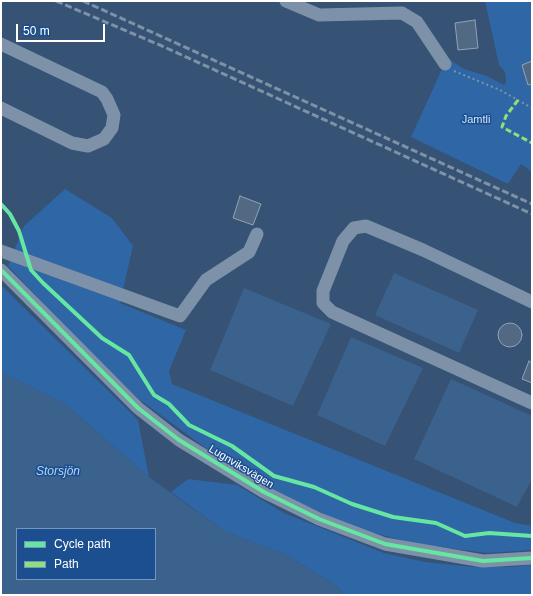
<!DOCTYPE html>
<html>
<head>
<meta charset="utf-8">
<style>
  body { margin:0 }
  #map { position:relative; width:533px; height:596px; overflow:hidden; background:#365274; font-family:Helvetica,sans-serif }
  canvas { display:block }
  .frame { position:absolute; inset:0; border:2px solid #fff; pointer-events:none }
  .legend { position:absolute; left:16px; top:528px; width:140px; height:52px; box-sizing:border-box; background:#1b4f8f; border:1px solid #7695bc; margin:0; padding:5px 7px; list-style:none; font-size:12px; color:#fff }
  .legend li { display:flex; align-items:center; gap:8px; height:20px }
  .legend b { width:20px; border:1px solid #7695bc }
  .scale { position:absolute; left:16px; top:24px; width:89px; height:18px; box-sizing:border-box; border:2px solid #fff; border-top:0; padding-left:5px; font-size:12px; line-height:14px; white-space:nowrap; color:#fff; -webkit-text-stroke:3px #1b4f8f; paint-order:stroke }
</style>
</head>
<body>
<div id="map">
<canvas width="533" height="596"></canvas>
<div class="frame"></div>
<ul class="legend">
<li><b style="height:5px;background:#66e7a1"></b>Cycle path</li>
<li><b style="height:5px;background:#8de07e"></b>Path</li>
</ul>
<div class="scale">50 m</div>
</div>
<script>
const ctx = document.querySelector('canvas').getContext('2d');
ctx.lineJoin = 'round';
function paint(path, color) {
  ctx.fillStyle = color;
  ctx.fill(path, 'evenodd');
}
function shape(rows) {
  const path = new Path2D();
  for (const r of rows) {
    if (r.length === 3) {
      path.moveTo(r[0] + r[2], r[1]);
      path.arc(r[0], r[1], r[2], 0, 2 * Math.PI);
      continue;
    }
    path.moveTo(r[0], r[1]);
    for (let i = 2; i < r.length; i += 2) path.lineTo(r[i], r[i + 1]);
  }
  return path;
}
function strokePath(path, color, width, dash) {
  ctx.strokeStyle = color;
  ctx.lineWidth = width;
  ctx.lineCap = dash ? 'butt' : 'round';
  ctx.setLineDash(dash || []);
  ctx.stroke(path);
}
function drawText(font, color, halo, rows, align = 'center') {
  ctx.font = font + ' Helvetica,sans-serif';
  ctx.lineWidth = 3;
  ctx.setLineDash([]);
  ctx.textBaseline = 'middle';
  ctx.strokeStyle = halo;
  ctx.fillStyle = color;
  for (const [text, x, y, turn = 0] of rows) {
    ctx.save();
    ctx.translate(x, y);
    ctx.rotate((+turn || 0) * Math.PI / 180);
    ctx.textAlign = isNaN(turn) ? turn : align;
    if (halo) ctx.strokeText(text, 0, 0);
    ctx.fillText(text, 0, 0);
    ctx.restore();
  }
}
const green = shape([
  [485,1,532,1,532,172,521,164,508,184,411,137,447,58,464,69,487,76,504,85,506,81,505,72,499,65],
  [65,189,112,218,133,246,120,303,186,330,169,371,172,384,515,523,532,526,532,550,487,553,416,544,355,528,280,494,211,452,140,400,74,336,8,266,24,226],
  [1,285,138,420,149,477,65,404,1,372],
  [188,479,237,485,284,513,384,553,425,562,473,567,510,567,532,565,532,595,346,595,335,585,286,555,224,531,171,492]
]);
const water = shape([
  [394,273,478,310,459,353,375,315],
  [244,288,331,324,293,406,210,370],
  [351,337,423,368,385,446,317,415],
  [1,372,65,404,149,477,224,531,286,555,335,585,346,595,1,595],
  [17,529,155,529,155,579,17,579],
  [451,379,532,416,532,479,517,507,414,459]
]);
const building = shape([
  [475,20,478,48,458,50,455,23,475,20],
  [532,61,532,84,528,85,522,65,532,61],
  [240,196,261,204,253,225,233,218,240,196],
  [510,335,12],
  [529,361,532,363,532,383,522,379,529,361]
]);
const path = shape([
  [454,71,500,90,532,108]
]);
const minor = shape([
  [286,1,319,15,402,13,417,22,445,64],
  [1,44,102,92,107,99,114,115,112,128,104,139,88,146,72,143,1,108],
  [1,251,180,316,206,280,249,252,257,234],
  [1,270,138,408,179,440,264,492,319,519,385,544,483,561,532,558],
  [532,302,423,250,366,226,354,228,343,241,323,291,323,303,332,312,532,403]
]);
const rail = shape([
  [56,1,162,46,532,214],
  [83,1,532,204]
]);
const quiet = shape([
  [518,100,506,116,502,127,532,143]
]);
const cycleway = shape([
  [1,204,10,214,19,231,31,270,43,283,102,338,129,355,154,395,169,404,189,425,232,446,274,476,314,487,352,504,393,517,436,523,465,536,489,533,532,536],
  [1,270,138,408,179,440,264,492,319,519,385,544,483,561,532,558]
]);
const parkNames = [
  ["Jamtli",476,120]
];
const streetNames = [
  ["Lugnviksvägen",241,467,31]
];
const waterNames = [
  ["Storsjön",58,472]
];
paint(green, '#2f66a5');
paint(water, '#3b618d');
paint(building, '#526984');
strokePath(building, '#92a2b6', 1);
strokePath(path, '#7d92a8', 2, [2, 3]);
strokePath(minor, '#7d92a8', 13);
strokePath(rail, '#7e92a7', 3, [7, 3]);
strokePath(quiet, '#8de07e', 3, [6, 3]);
strokePath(cycleway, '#66e7a1', 4);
drawText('11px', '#cfe3fa', '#1b4f8f', parkNames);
drawText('11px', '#fff', '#1b4f8f', streetNames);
drawText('italic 12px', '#b5d3f5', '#1b4f8f', waterNames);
</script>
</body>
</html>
